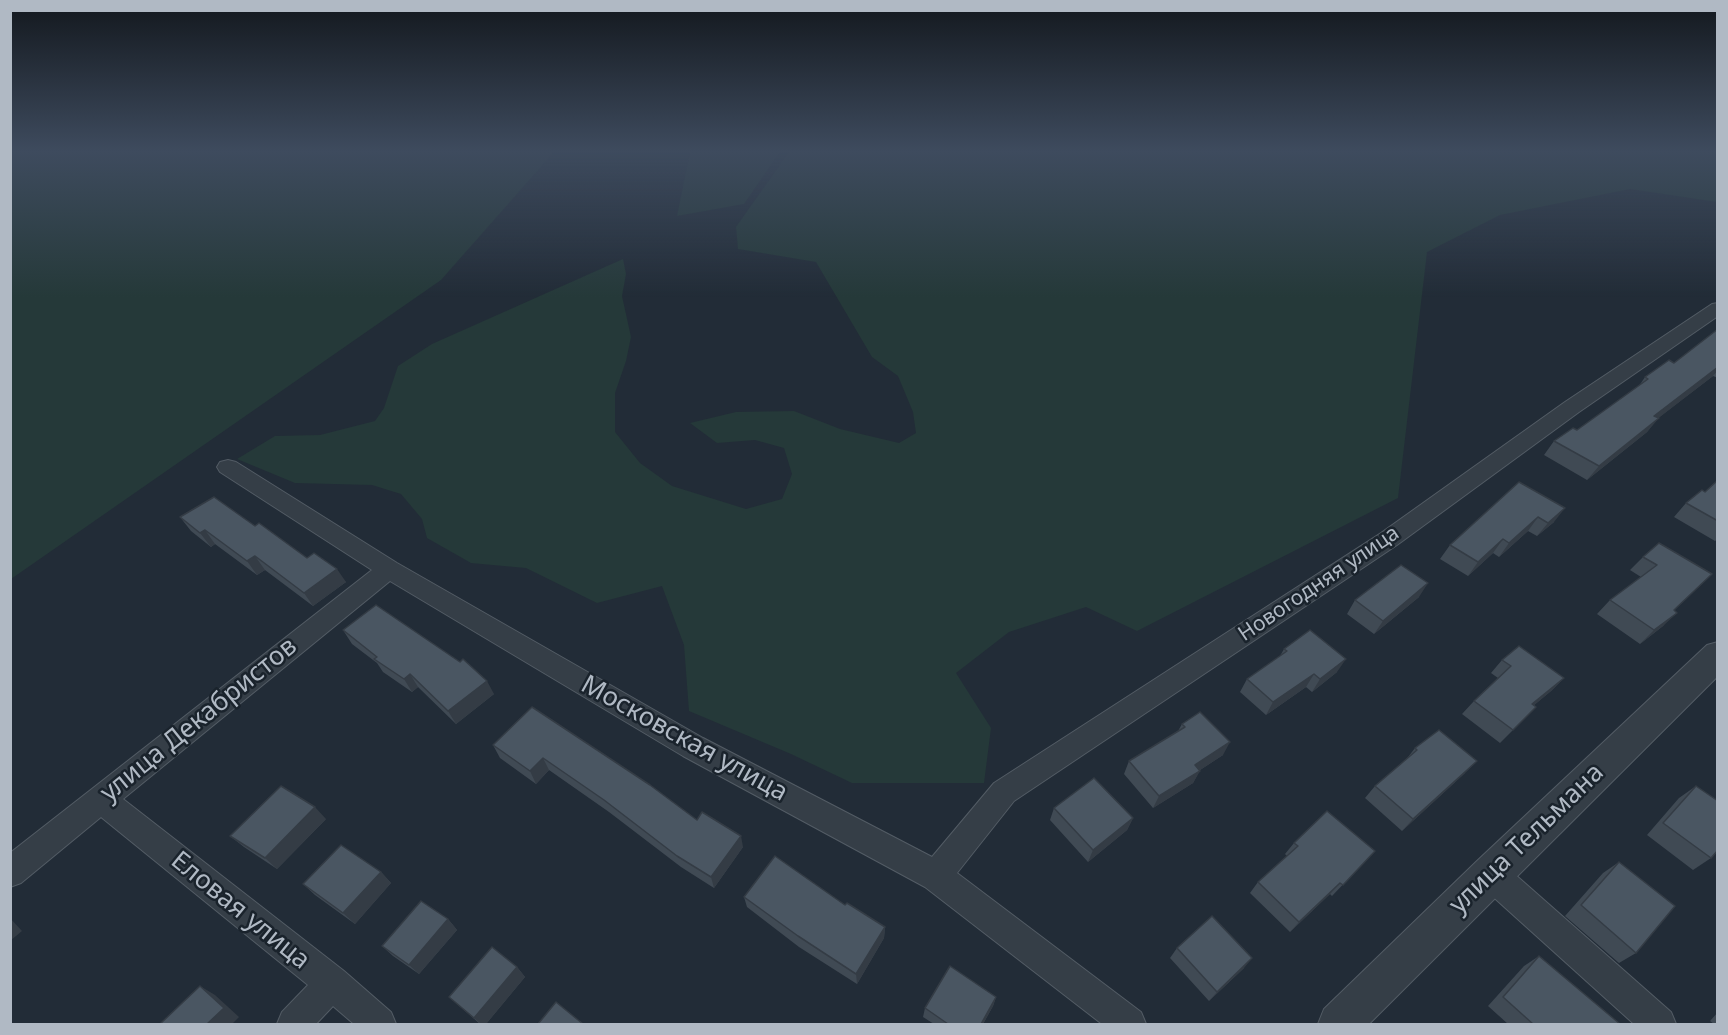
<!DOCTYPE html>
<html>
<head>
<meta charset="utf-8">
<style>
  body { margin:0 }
  #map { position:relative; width:1728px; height:1035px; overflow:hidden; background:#222c37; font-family:"Noto Sans",sans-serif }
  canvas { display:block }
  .frame { position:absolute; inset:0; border:12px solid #b0b9c4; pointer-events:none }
</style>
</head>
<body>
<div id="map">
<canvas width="1728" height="1035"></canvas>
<div class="frame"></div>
</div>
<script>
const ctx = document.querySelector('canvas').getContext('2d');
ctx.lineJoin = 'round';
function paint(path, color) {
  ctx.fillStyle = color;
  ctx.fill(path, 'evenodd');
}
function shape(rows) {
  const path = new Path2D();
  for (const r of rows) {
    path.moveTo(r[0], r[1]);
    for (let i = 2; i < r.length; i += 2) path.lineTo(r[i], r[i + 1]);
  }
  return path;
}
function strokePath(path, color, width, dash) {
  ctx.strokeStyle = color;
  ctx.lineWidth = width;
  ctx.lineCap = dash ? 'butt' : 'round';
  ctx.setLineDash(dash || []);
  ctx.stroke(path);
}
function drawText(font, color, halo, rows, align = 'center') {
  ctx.font = font + ' "Noto Sans",sans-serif';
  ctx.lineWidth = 5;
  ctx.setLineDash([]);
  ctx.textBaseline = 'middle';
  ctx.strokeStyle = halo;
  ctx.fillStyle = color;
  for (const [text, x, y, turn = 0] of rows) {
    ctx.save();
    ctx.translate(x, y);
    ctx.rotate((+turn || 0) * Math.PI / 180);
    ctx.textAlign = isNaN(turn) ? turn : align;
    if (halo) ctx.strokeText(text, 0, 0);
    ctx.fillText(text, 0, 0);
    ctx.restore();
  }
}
const green = shape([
  [11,152,554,152,441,280,11,579],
  [690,152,780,152,744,204,677,216],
  [789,152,1717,152,1717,202,1630,189,1500,215,1427,252,1398,498,1137,631,1086,607,1009,632,956,673,991,728,984,783,852,783,791,754,689,711,684,645,662,586,597,603,526,568,471,563,427,538,422,519,401,494,372,485,295,483,237,459,275,436,320,435,375,421,384,408,398,366,432,344,623,259,626,274,622,296,631,337,626,361,615,393,615,432,640,463,672,486,746,509,782,499,792,474,784,448,755,440,717,443,690,423,736,412,794,411,840,429,899,443,916,433,913,412,898,376,872,357,816,262,738,249,736,227]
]);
const minor = shape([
  [1718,303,1718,316,1579,412,1397,545,1014,801,957,873,1141,1012,1146,1024,1102,1024,925,887,683,756,390,581,123,799,344,971,391,1012,396,1024,354,1024,333,1006,316,1024,277,1024,282,1012,308,985,101,817,21,883,10,887,10,853,372,570,220,472,217,467,220,462,228,460,236,462,397,563,703,738,932,857,994,783,1381,533,1565,402,1712,304,1718,303],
  [1491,859,1502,863,1671,1012,1676,1024,1634,1024,1480,885,1476,874,1480,863,1491,859]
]);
const tertiary = shape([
  [1718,642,1718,676,1369,1024,1318,1024,1324,1009,1477,861,1707,645,1718,642]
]);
const wall = shape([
  [1718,329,1718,378,1713,376,1658,418,1647,432,1587,480,1544,455,1554,441,1577,430,1639,386,1645,377,1674,363],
  [1718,480,1718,539,1715,541,1674,517,1686,503,1705,492],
  [1519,482,1554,522,1537,536,1528,531,1499,557,1493,553,1468,576,1440,559,1450,545],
  [180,517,255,526,346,582,313,606,265,570,257,575,215,544,211,547,191,531],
  [1659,543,1674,610,1663,626,1640,644,1597,614,1610,600,1641,577,1630,570,1643,557],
  [1419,597,1374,634,1347,614,1355,600],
  [343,630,494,694,456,724,418,687,412,692,383,672,377,663,352,644],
  [1284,649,1337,672,1312,692,1306,687,1266,715,1240,692,1247,679,1280,656],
  [1502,660,1564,678,1551,691,1534,705,1536,707,1500,743,1462,714,1474,701,1498,678,1491,673],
  [532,707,697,820,743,847,714,888,681,867,609,812,549,770,536,784,500,758,493,745],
  [1182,724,1223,755,1200,770,1193,783,1153,808,1124,774,1129,761,1178,731],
  [1415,748,1465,773,1402,831,1365,798,1375,786,1405,761],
  [1696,786,1711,858,1693,870,1647,835,1679,798],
  [1054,808,1133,818,1127,830,1088,862,1050,820],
  [326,819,277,869,244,847,230,836],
  [1294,843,1375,851,1332,896,1330,894,1290,932,1250,893,1258,882,1287,856,1285,854],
  [1619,862,1636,953,1619,963,1565,916,1603,873],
  [381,872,391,883,355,924,315,895,303,884],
  [744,897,845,905,885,927,884,938,857,984,799,947,747,907],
  [448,919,457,930,419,974,393,956,382,946],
  [1177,948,1244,968,1209,1001,1170,958],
  [1539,956,1620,1024,1508,1024,1488,1006,1524,966],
  [517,967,525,977,486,1024,480,1024,449,997],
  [996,997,993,1006,983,1024,934,1024,923,1017,925,1008],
  [1718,1012,1718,1024,1714,1024,1710,1021]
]);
const shadedWall = shape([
  [1718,367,1718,370,1713,376,1643,430,1654,416],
  [1659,418,1647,432,1587,480,1599,466],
  [1565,508,1554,522,1537,536,1548,523],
  [1538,517,1528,531,1499,557,1509,543],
  [205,530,215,544,211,547,200,533],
  [1503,539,1493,553,1468,576,1478,562],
  [255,556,265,570,257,575,247,561],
  [337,569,346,582,313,606,304,593],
  [1428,583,1419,597,1374,634,1383,621],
  [1677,613,1663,626,1640,644,1654,630],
  [1346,659,1337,672,1312,692,1320,679],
  [410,674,418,687,412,692,404,679],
  [1314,674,1306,687,1266,715,1273,702],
  [1564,678,1551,691,1520,717,1532,704],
  [487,681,494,694,456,724,448,711],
  [1230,742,1223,755,1191,776,1200,771,1193,783,1153,808,1159,796,1195,765],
  [543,758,549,770,536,784,530,771],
  [1477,761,1465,773,1402,831,1413,819],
  [315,807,326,819,277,869,265,858],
  [1133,818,1127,830,1088,862,1093,850],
  [741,836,743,847,714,888,711,877],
  [381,872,391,883,355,924,343,913],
  [1340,883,1330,894,1290,932,1299,922],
  [10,918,22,931,10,941],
  [448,919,457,930,419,974,409,965],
  [885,927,884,938,857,984,856,974],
  [1252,958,1244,968,1209,1001,1217,992],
  [517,967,525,977,486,1024,481,1024,474,1018],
  [200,986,215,995,239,1017,232,1024,207,1024],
  [996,997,993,1006,983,1024,981,1024]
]);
const building = shape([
  [1718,329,1718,367,1654,416,1659,418,1599,466,1554,441,1573,428,1577,430,1648,379,1645,377,1669,360,1674,363,1718,329],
  [1718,480,1718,521,1686,503,1702,490,1705,492,1718,480],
  [1519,482,1565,508,1548,523,1538,517,1509,543,1503,539,1478,562,1450,545,1519,482],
  [214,497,255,526,259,523,307,558,314,553,337,569,304,593,255,556,247,561,205,530,200,533,180,517,214,497],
  [1659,543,1712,574,1674,610,1677,613,1654,630,1610,600,1657,565,1643,557,1659,543],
  [1401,565,1428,583,1383,621,1355,600,1401,565],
  [376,605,460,662,463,659,487,681,448,711,410,674,404,679,374,659,377,657,343,630,376,605],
  [1310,630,1346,659,1320,679,1314,674,1273,702,1247,679,1287,651,1284,649,1310,630],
  [1519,646,1564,678,1532,704,1536,707,1513,730,1474,701,1511,666,1502,660,1519,646],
  [532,707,650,785,697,820,702,812,741,836,711,877,677,856,604,800,543,758,530,771,493,745,532,707],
  [1200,712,1230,742,1195,765,1200,771,1159,796,1129,761,1185,727,1182,724,1200,712],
  [1439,730,1477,761,1413,819,1375,786,1417,750,1415,748,1439,730],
  [1094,778,1133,818,1093,850,1054,808,1094,778],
  [281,786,315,807,265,858,230,836,281,786],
  [1696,786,1718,801,1718,850,1711,858,1663,823,1696,786],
  [1327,811,1375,851,1343,885,1340,883,1299,922,1258,882,1298,846,1294,843,1327,811],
  [341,845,381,872,343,913,303,884,341,845],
  [775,856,845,905,847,903,885,927,856,974,798,936,744,897,775,856],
  [1619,862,1675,906,1636,953,1581,905,1619,862],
  [421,901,448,919,409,965,382,946,421,901],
  [1212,916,1252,958,1217,992,1177,948,1212,916],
  [492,947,517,967,474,1018,449,997,492,947],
  [1539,956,1620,1024,1533,1024,1503,997,1539,956],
  [950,966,996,997,981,1024,948,1024,925,1008,950,966],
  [200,986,224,1008,207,1024,160,1024,200,986],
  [556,1002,583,1024,538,1024,556,1002]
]);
const streetNames = [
  ["Новогодняя улица",1319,584,-34]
];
const nearStreetnames = [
  ["улица Декабристов",199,720,-39],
  ["Московская улица",684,739,29],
  ["улица Тельмана",1527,839,-44],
  ["Еловая улица",240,911,39]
];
paint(green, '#253939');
strokePath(minor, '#535c65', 2);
strokePath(tertiary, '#535c65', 2);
paint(minor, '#353e47');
paint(tertiary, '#353e47');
paint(wall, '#404a54');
paint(shadedWall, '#343c45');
paint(building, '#4a5662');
strokePath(building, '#343c45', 1.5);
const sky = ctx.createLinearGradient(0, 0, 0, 297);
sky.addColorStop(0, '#13181e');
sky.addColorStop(0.51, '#3e4b5e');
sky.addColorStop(1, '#3e4b5e00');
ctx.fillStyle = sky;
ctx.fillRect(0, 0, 1728, 297);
drawText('21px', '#b0b9c4', '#1a232c', streetNames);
drawText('26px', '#b0b9c4', '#1a232c', nearStreetnames);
</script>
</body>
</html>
